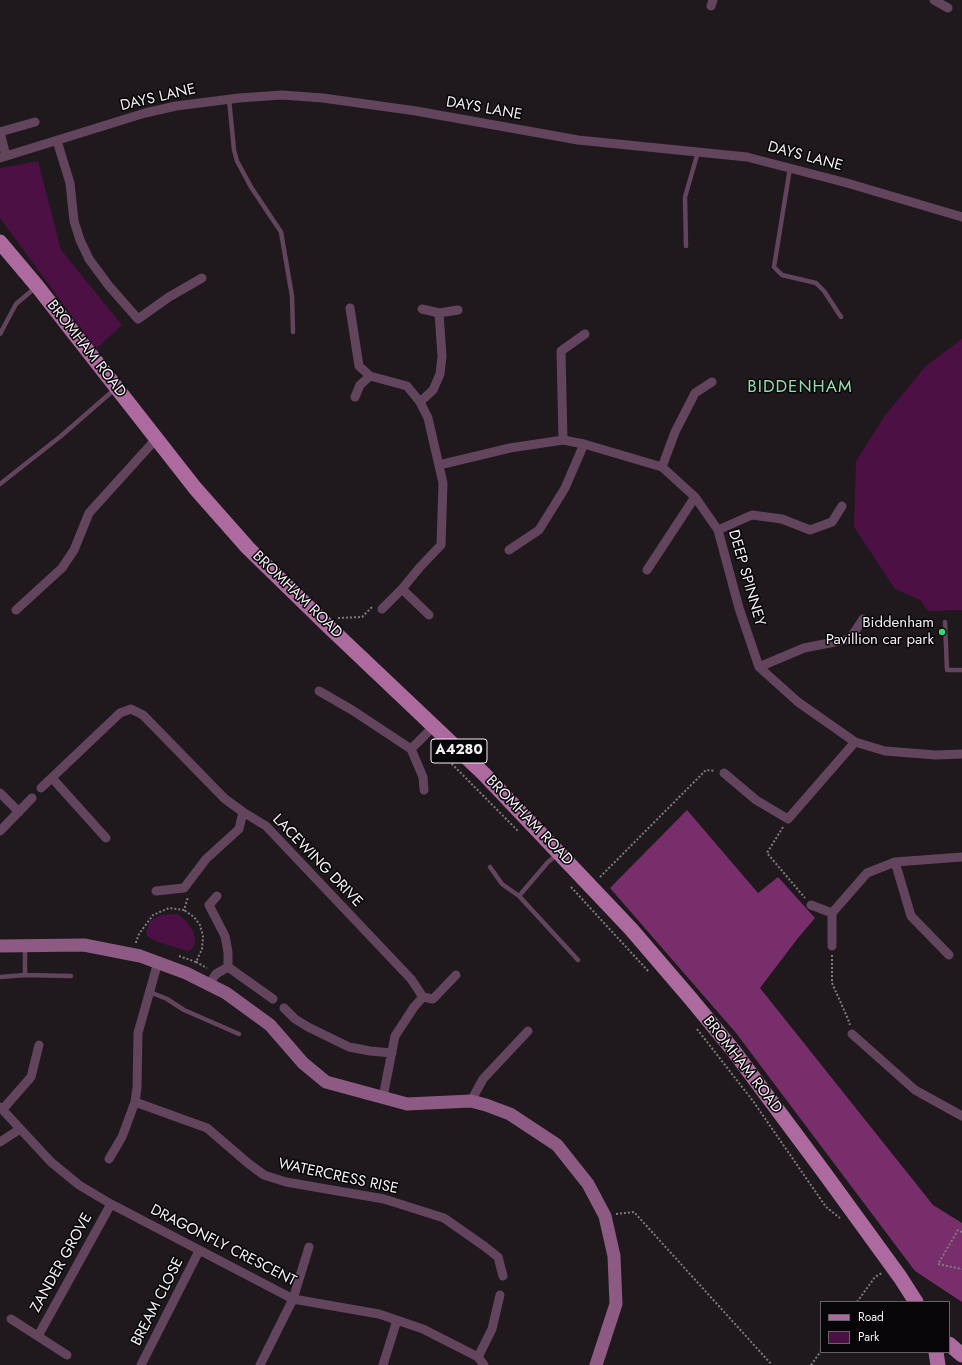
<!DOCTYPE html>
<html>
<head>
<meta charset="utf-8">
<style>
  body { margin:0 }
  #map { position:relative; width:962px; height:1365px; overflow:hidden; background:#1f191e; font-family:Jost,sans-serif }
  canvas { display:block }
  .legend { position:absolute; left:820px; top:1301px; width:130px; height:52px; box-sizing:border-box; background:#070507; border:1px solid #656365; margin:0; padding:5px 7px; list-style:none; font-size:12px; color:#f3eff2 }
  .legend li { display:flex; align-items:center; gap:8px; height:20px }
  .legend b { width:20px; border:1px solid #656365 }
</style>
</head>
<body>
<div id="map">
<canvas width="962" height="1365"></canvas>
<ul class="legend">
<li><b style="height:5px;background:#ac6a9f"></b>Road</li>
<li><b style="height:11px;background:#4c1044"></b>Park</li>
</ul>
</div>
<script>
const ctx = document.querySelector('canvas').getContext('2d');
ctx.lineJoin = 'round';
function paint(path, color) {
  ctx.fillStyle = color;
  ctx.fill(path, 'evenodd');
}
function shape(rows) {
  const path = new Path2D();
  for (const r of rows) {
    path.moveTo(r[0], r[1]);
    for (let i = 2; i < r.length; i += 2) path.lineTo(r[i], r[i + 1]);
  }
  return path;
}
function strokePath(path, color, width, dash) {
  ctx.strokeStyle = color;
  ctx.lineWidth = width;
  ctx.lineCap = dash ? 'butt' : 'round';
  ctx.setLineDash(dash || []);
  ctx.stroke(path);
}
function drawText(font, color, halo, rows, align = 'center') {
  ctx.font = font + ' Jost,sans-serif';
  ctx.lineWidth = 3;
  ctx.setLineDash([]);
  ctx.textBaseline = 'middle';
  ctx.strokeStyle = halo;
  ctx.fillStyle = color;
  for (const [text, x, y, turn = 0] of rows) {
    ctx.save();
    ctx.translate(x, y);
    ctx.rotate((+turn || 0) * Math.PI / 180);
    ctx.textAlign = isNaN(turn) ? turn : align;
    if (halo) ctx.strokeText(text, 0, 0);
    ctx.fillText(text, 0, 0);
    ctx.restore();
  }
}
const green = shape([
  [38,161,61,250,122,325,96,349,0,218,0,168],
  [962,339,962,610,928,611,920,600,895,589,854,527,856,461,886,414,926,366],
  [178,914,187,922,194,933,195,944,192,949,187,951,158,942,147,936,146,930,151,920,161,915]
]);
const forest = shape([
  [687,810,758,893,778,877,815,918,798,938,760,988,933,1205,962,1223,962,1302,915,1271,736,1033,610,888]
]);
const path = shape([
  [338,618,362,617,372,607],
  [446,758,519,832],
  [783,827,767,853,805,898],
  [600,877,706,770,715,771],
  [571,887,649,972],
  [137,942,136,942,139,934,153,915,169,908,184,910,188,897],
  [832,955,832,983,848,1019,850,1025],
  [179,956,196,962,202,949,203,936,200,925,194,917,184,910],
  [196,962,207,968],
  [697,1029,753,1101,826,1207,840,1218],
  [616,1214,634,1212,772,1365],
  [962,1232,958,1230,938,1264,962,1269],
  [857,1302,875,1277,882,1273],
  [811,1365,821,1351]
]);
const lane = shape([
  [229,99,234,150,237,161,251,187,281,232,292,296,293,332],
  [790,168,774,267,782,275,816,283,824,291,841,317],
  [686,246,685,197,698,152],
  [0,334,16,304,36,287],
  [0,484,61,436,115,389],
  [945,622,947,670,962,670],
  [558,854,548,862,519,896,578,960],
  [490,867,502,884,519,896],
  [25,975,71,976],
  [0,977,25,975,25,947],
  [150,992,167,999,184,1010,239,1034]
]);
const street = shape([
  [934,0,948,8],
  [711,6,713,0],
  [0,132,35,122],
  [0,132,6,156],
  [57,141,70,183,74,221,80,240,89,259,109,286,138,319,169,297,202,278],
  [0,158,145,113,176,106,239,98,282,95,323,98,416,111,578,140,747,157,847,183,962,217],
  [350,308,359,366,370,376,407,386,420,402,428,418,443,483,441,545,420,567,402,589,429,615],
  [422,309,439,313],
  [355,397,360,385,370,376],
  [420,402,433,390,440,374,442,356,439,313,458,310],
  [563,440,561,351,585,334],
  [439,465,510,448,563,440,584,444,662,467,695,497,718,530,739,608,759,667,798,702,855,742,885,751,936,755,962,754],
  [662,467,675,432,695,393,712,382],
  [718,530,752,515,782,519,810,530,832,522,842,506],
  [509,550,539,530,565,488,584,444],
  [647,570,695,497],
  [382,609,402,589],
  [16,610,62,568,74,550,89,513,156,439],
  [759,667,804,648,850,639,863,619],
  [319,691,352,710,411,749,434,726],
  [411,749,423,777,424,790],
  [724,773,756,800,788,819,855,742],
  [52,778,106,838],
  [41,788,120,713,131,709,143,715,225,799,243,812,266,826,411,979,423,997],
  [0,793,19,812],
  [0,831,32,798],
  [895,862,911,916,949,955],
  [156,891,184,888,206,859,239,829,243,812],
  [217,896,209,905,225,936,228,952,228,967,273,999],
  [811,905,832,913],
  [832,946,832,913,867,873,895,862,962,857],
  [158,962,138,1033,137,1088,135,1102,207,1128,249,1164,264,1175,286,1182,384,1199,444,1218,484,1246,498,1257,503,1276],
  [209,984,216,974,228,967],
  [423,997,433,999,456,975],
  [284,1008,295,1019,308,1027,349,1047,370,1051,392,1053],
  [852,1034,915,1090,962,1116],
  [383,1097,395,1036,414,1007,423,997],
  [471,1101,483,1079,528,1031],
  [0,1107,51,1162,79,1185,111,1204,293,1299,379,1314,423,1329,478,1357,484,1365],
  [3,1109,31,1077,39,1045],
  [0,1142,20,1129],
  [109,1159,122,1137,135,1102],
  [11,1319,67,1355],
  [38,1336,111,1204],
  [478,1357,492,1329,500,1295],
  [141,1365,199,1251],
  [260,1365,293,1299,309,1247],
  [383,1365,397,1320]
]);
const secondary = shape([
  [0,946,84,945,140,956,186,973,226,993,270,1025,303,1063,326,1082,407,1104,471,1101,486,1105,510,1114,557,1145,588,1184,605,1216,614,1256,616,1304,596,1365]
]);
const primary = shape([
  [0,242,37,286,195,488,248,548,329,627,484,774,631,929,691,999,733,1050,823,1171,900,1277,916,1302],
  [949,1344,962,1355],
  [936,1352,938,1365]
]);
const markers = [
  [942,632,4,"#36d880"]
];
const shields = [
  [459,751,56]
];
const shieldNames = [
  ["A4280",459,751]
];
const streetNames = [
  ["DAYS LANE",158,98,-13],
  ["DAYS LANE",484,109,10],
  ["DAYS LANE",805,157,15],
  ["BROMHAM ROAD",86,349,52],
  ["DEEP SPINNEY",746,578,74],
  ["BROMHAM ROAD",297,595,44],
  ["BROMHAM ROAD",529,821,46],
  ["LACEWING DRIVE",317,861,46],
  ["BROMHAM ROAD",742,1065,52],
  ["WATERCRESS RISE",338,1177,12],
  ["DRAGONFLY CRESCENT",223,1246,27],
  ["ZANDER GROVE",62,1263,-61],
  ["BREAM CLOSE",158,1302,-63]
];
const poiNames = [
  ["Biddenham",934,623],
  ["Pavillion car park",934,640]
];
const quarterNames = [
  ["BIDDENHAM",800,388]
];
paint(green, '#4c1044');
paint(forest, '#772e6b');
strokePath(path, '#7f7a7e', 2, [2, 2]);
strokePath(lane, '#63445d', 4.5);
strokePath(street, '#63445d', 9);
strokePath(secondary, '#8c5a82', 13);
strokePath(primary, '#ac6a9f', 15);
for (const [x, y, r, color] of markers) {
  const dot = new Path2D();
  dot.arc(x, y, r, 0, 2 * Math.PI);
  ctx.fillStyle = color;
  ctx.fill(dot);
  strokePath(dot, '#070507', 1.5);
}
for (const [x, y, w] of shields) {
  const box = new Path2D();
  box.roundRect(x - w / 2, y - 12, w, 24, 3);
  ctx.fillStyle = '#070507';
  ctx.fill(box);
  strokePath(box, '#f3eff2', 1);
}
drawText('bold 14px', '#f3eff2', null, shieldNames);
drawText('15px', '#f3eff2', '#070507', streetNames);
drawText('15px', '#f3eff2', '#070507', poiNames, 'right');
ctx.letterSpacing = '1px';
drawText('17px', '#95ddac', '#070507', quarterNames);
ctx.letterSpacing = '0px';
</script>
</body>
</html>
